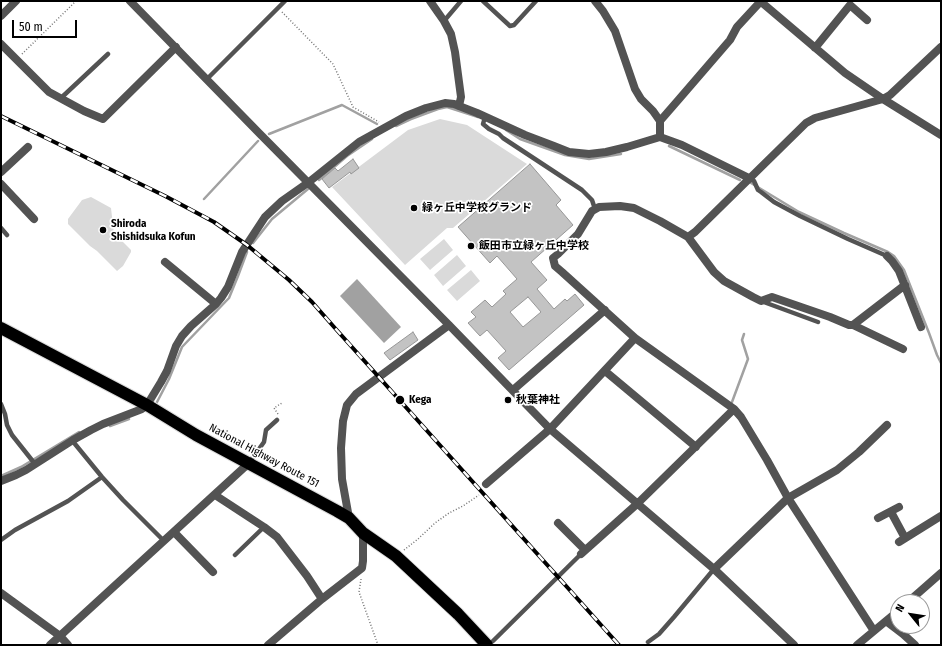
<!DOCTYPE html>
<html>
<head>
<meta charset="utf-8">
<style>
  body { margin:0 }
  #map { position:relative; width:942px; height:646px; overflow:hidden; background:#fff; font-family:"Fira Sans Condensed",sans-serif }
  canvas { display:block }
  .frame { position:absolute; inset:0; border:2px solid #000; pointer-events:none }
  .north { position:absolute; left:890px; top:594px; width:40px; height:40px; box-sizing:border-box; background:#fff; border:1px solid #999; border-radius:50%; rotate:300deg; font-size:11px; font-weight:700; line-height:16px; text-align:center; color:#000 }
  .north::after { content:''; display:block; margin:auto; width:14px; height:18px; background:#000; clip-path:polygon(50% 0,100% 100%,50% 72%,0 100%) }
  .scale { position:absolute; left:12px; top:20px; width:65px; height:18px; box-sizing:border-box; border:2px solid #000; border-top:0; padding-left:5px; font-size:12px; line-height:14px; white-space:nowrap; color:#000; -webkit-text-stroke:3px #fff; paint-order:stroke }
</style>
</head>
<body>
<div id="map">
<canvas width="942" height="646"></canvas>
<div class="frame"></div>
<div class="north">N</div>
<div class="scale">50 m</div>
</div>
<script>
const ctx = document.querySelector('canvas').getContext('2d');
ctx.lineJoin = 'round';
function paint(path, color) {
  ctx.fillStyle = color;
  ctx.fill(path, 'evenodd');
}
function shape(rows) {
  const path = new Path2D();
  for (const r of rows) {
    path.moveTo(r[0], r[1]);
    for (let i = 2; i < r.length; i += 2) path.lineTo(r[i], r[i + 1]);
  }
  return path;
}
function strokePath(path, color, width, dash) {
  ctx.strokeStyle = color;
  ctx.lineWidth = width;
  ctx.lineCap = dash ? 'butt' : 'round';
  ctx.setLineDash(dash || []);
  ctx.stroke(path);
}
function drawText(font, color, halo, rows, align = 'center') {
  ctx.font = font + ' "Fira Sans Condensed","Noto Sans JP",sans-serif';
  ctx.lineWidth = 3.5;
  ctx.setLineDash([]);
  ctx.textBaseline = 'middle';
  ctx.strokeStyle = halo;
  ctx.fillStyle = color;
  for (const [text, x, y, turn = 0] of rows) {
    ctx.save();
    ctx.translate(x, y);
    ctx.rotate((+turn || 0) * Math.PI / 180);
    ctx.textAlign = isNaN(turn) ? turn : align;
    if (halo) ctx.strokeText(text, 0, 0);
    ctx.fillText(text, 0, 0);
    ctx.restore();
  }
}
const green = shape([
  [440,119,467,125,527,164,453,228,447,228,405,265,332,187,408,130],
  [91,197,111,208,114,234,121,235,123,242,131,250,131,252,123,266,117,271,97,251,90,246,68,224,68,219,82,200],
  [444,239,453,250,430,270,420,259],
  [457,255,466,266,443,286,434,275],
  [471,270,480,281,457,301,447,290]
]);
const water = shape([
  [357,279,401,327,384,343,340,296]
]);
const stream = shape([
  [396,126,411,119,438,109,447,107,478,117],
  [506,130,520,139,565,155,589,159,621,154],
  [269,134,342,105,377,124],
  [669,146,740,180],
  [319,180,347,156,372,139],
  [751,183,799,212,844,233,888,252,894,256,904,270,929,333,937,355,941,363],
  [204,199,258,141],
  [253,243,272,219,308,189],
  [732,402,748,359,742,340,744,334],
  [156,404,169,379,182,347,229,298,238,276,247,252],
  [110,426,129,419],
  [1,476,21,467,79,432]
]);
const building = shape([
  [353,159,359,168,351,174,350,172,329,188,322,179,335,168,338,171,353,159],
  [530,164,561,200,556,205,573,225,531,262,547,280,537,289,554,309,565,299,567,301,575,294,584,305,509,370,498,358,506,351,487,330,480,336,468,323,476,317,471,312,485,300,492,307,506,294,503,291,517,279,497,256,490,263,458,227,530,164],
  [528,297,541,312,523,327,510,312,528,297],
  [413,332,418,340,390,360,384,353,413,332]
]);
const path = shape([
  [282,12,333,64,353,107,379,122],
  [22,54,76,1],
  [278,414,274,408,282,403],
  [404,550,418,539,435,523,449,513,463,506,479,495],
  [361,579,359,592,378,645]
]);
const lane = shape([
  [483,1,510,26,514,25,536,1],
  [444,21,461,1],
  [207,79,285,1],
  [61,98,108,54],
  [485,117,483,124,489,129,499,134,503,138,582,190,592,200,595,209],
  [749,178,754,181,758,190,761,192,774,202,800,216,848,239,887,256],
  [1,228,7,235],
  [761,301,818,322],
  [1,404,5,414,7,425,12,435,35,464],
  [73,440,75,444,102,477,123,500,164,541],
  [249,463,264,442,266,430,277,420],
  [1,540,15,530,68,501,102,477],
  [235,555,264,527],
  [493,641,581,554],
  [648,642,659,634,674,617,714,569]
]);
const street = shape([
  [130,1,260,134,449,325,550,429,714,569,794,645],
  [430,1,444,21,451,34,455,52,461,97,459,106],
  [595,1,603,11,615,31,635,89,641,99,653,111,660,121,660,137],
  [760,1,845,73,883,99,941,135],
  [1,16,16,1],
  [1,44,49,92,84,111,103,119,176,47],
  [815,48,850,5,867,20],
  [660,121,680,98,730,40,737,27,761,1],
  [1,172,28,147],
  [1,184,34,219],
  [688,237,714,272,724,281,753,297,761,301,772,297,830,317,849,325,853,325,903,349],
  [887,256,892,261,899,271,921,327],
  [165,262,216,304],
  [853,325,905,285],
  [605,371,696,447],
  [513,390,605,310],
  [1,481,16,475,26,470,73,440,91,430,103,424,142,409,147,405,161,382,167,371,176,346,182,336,191,326,216,304,221,298,228,287,242,252,265,217,282,201,309,182,359,142,406,116,426,108,445,103,454,104,477,113,525,135,554,146,569,152,589,154,606,152,627,147,660,137,682,145,749,178],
  [486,484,550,429,635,338],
  [215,495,264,527,277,537,307,576,322,599],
  [891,512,905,538],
  [349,518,342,479,341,448,343,421,347,405,356,394,449,325],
  [878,518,899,507],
  [558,523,585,550],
  [174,532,213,572],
  [899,542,941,516],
  [581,554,637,504,734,409],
  [714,569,788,498,837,470,859,452,887,425],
  [1,593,60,636,68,645],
  [908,602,941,573],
  [886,621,903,634,915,645],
  [874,631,788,498,767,460,741,417,734,409,635,338,562,272,555,266,553,258,558,254,578,234,592,211,599,207,620,206,634,208,660,221,688,237,695,232,806,123,815,118,883,99,890,95,941,47],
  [50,645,249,463],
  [268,645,322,599,362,568,363,561,363,533],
  [857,645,898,611]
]);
const highway = shape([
  [1,328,147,405,196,435,337,511,349,518,363,533,396,556,458,614,487,645]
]);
const rail = shape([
  [1,116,165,196,214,222,247,245,289,280,312,302,334,327,619,645]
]);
const markers = [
  [414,208,4,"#000"],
  [103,230,4,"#000"],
  [471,246,4,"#000"],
  [400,400,5,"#000"],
  [508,400,4,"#000"]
];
const poiNames = [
  ["緑ヶ丘中学校グランド",422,208],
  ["Shiroda",111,224],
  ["Shishidsuka Kofun",111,237],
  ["飯田市立緑ヶ丘中学校",479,246],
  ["Kega",409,400],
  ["秋葉神社",516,400]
];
const streetNames = [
  ["National Highway Route 151",264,456,28]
];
paint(green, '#dadada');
paint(water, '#a1a1a1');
strokePath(stream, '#a1a1a1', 2.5);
paint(building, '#c3c3c3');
strokePath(building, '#979797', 1);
strokePath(highway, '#dbdbdb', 14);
strokePath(path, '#757575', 1.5, [1, 2]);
strokePath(lane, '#535353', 4.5);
strokePath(street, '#535353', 8);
strokePath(highway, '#000', 12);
strokePath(rail, '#000', 4);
strokePath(rail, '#fff', 2.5, [8]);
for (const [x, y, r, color] of markers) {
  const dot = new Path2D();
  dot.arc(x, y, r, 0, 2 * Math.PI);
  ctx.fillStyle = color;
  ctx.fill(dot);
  strokePath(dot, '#fff', 1.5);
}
drawText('bold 11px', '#000', '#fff', poiNames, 'left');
drawText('11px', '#000', '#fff', streetNames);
</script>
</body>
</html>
